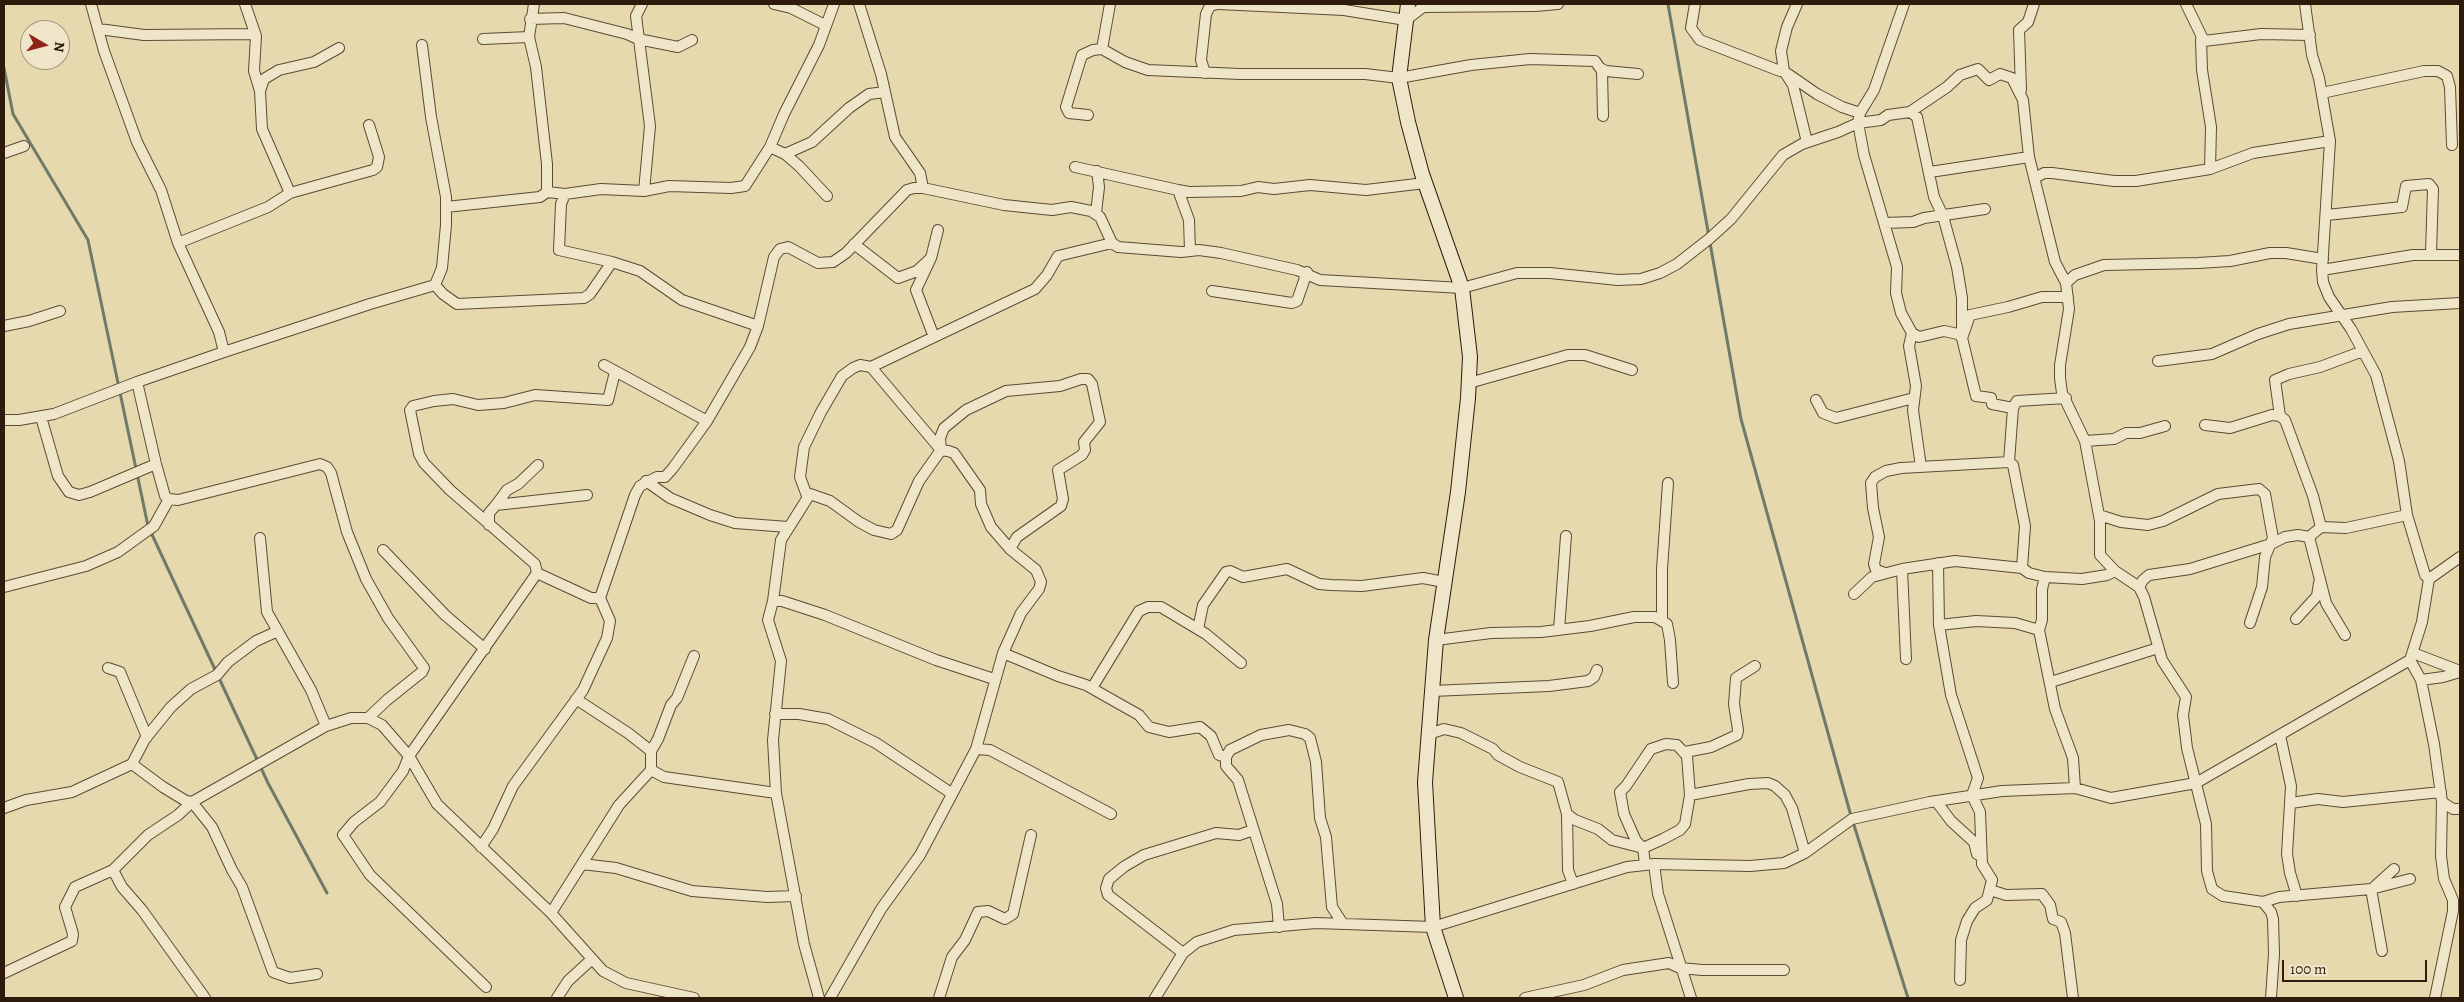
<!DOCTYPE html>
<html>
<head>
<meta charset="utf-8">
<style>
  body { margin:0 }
  #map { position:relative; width:2464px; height:1002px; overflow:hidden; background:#e7d9ae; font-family:Alegreya,serif }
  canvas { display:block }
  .frame { position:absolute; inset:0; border:5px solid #2e1b0c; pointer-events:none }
  .north { position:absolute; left:20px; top:20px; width:50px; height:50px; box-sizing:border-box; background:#efe6ca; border:1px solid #a2957e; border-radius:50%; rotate:98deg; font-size:14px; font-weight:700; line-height:20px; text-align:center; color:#2e1b0c }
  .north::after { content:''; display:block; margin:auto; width:18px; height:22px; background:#8f2418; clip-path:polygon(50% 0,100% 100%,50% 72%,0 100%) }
  .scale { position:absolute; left:2282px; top:960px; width:145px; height:22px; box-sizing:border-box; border:2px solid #2e1b0c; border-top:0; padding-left:6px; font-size:15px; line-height:18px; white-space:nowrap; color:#2e1b0c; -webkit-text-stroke:4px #efe6ca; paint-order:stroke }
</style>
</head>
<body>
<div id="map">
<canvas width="2464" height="1002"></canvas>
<div class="frame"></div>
<div class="north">N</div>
<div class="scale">100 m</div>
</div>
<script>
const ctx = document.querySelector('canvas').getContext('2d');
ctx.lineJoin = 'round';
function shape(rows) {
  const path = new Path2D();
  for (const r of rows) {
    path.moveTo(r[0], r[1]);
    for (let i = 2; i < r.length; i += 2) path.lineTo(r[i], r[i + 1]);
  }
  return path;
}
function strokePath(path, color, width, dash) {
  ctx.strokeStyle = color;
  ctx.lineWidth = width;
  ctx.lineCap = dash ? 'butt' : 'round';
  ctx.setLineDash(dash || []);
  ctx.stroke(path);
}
const stream = shape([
  [1668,4,1741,419,1851,816],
  [4,68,13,114,88,240,148,526,268,783,327,893],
  [1853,822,1908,998]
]);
const street = shape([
  [91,4,104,51,137,142,161,190,178,243,219,332,224,352],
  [245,4,256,36,254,71,260,91],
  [534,4,529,37,536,67,547,164,547,192],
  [642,4,636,16,650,126,644,191],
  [774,4,791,8,825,25],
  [859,4,881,74,895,137,920,173,923,188],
  [1219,4,1344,10,1406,20,1423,7,1535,6,1558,4],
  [1695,4,1691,28,1700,40,1780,71,1784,71],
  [1797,4,1787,27,1781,51,1784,71,1793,85,1807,142],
  [1904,4,1874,90,1860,113,1858,123,1864,155,1897,267,1896,293,1901,313,1912,333,1919,337,1944,331,1958,334,1962,338,1976,396,1991,398,1992,404,2013,408],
  [2186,4,2204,41,2261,34,2310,35],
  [2305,4,2312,55,2319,78,2330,141,2322,270,2323,282,2329,297,2351,329,2376,375,2399,461,2407,515,2425,575,2429,579],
  [530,19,564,18,627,34,638,39,678,47,692,40],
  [99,29,144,35,254,34],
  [483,39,529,37],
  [2201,39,2202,70,2211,127,2210,169],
  [1102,49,1110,4],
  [1600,68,1606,71,1638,74],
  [1205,73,1201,60,1206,14,1210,6,1217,4],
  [1788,74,1817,94,1842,107,1860,113],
  [2021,90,2019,30,2028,22,2034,4],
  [2322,93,2424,71,2438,71,2447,76,2450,87,2452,145],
  [1910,112,1947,87,1960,75,1978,69,1989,80,2000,74,2012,78,2023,100,2029,157,2055,262,2066,283,2069,309,2060,365,2060,378,2062,393,2085,441,2100,521,2100,555,2115,571,2139,587,2144,597,2162,660,2186,697,2183,715,2187,748,2206,824,2207,871,2212,889,2223,896,2263,902,2279,897,2371,889,2410,879],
  [1088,115,1069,113,1066,107,1082,55,1093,50,1102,49,1125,62,1148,70,1240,74,1365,74,1399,78,1471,65,1530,59,1595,61,1602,71,1603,116],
  [770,147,785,154,812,142,849,108,869,94,885,92],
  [4,153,24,146],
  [785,154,799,166,827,196],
  [1075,167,1178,190],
  [1930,172,2029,157],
  [2035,178,2044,173,2052,173,2114,181,2136,181,2210,169,2253,153,2330,141],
  [290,193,262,129,260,91,264,79,279,70,314,62,339,48],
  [565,194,561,204,559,250,612,262,640,271,682,300,758,326],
  [446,207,540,197,547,192,565,194,601,189,644,191,669,186,731,188,745,186,770,147,784,114,819,45,834,4],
  [1096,213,1099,187,1097,171],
  [2327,215,2402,207,2406,186,2429,184,2433,189,2431,253],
  [1884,223,1913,222,1924,218,1985,209],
  [178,243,268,207,290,193,373,170,377,167,379,157,369,125],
  [854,244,898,278,917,271,931,258,916,290,934,337],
  [1190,251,1189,220,1178,190,1189,192,1241,191,1258,187,1274,189,1310,185,1366,190,1425,183],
  [931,258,938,230],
  [2322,270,2413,255,2460,255],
  [2066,283,2075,275,2104,265,2198,263,2230,261,2270,253,2286,253,2323,259],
  [435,285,443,294,457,304,584,298,590,294,612,262],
  [1212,291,1292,303,1297,301,1307,272],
  [4,326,29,321,60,311],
  [1912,333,1909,346,1916,386,1913,410,1921,467],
  [2158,361,2212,354,2258,334,2289,324,2392,307,2460,303],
  [604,365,707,421],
  [871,367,1035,289,1047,275,1058,256,1112,243],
  [137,382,156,464,165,496,169,499,178,500,320,464,327,467,331,473,347,532,366,579,388,618,424,668,422,672,387,700,368,718],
  [1469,383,1568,355,1585,355,1632,370],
  [1816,400,1823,413,1836,418,1914,398],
  [2280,416,2275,380,2289,374,2320,367,2363,351],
  [41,417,58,476,69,492,79,495,90,492,156,464],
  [4,420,19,420,54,414,137,382,224,352,370,304,435,285,442,268,446,225,446,197,431,117,422,45],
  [2205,425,2230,428,2272,415,2280,416,2285,420,2313,496,2321,527],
  [2085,441,2114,439,2126,433,2140,433,2165,426],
  [646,481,670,498,710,515,735,523,788,527],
  [807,496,800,477,804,447,821,412,842,376,853,368,860,365,871,367,941,450,940,438,944,428,966,410,1006,391,1060,386,1081,379,1088,379,1092,384,1100,422,1084,442,1085,450,1082,455,1058,470,1063,499,1061,506,1017,537,1010,549],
  [496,505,507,490,518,484,538,465],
  [2099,515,2121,522,2148,525,2163,521,2218,494,2259,489,2265,494,2273,538,2265,557,2262,587,2250,623],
  [489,525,489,513,496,505,587,495],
  [2309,537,2326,603,2345,635],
  [2309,537,2321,527,2346,528,2407,515],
  [260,538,267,612,311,690,326,726],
  [383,550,445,615,485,649],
  [1938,563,1939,625,1951,695,1978,778,1972,795,1980,812,1982,864,1992,880,1987,900,1975,908,1967,921,1961,940,1960,980],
  [2022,568,2025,526,2013,465,2009,462,2013,408,2017,401,2066,398],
  [1902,569,1906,659],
  [537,573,591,598,600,598,635,495,640,486,657,477,665,477,673,468,707,421,750,347,758,326,774,257,780,249,788,247,818,263,833,262,846,253,907,190,914,188,923,188,1004,205,1052,210,1071,207,1091,211,1100,217,1112,243,1118,247,1181,252,1199,250,1221,253,1297,270,1320,280,1462,288,1517,273,1550,273,1618,280,1641,279,1660,273,1677,264,1709,239,1731,219,1783,155,1802,144,1838,132,1858,123,1881,120,1888,115,1910,112,1917,117,1934,197,1943,216,1957,267,1962,298,1962,338,1970,315,2008,307,2042,297,2068,297],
  [1885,573,1876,570,1874,564,1879,537,1873,508,1871,483,1875,477,1886,471,1901,468,2009,462],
  [4,587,86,566,118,552,154,526,169,499],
  [2139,587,2143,580,2149,575,2190,569,2271,544,2285,537,2298,535,2309,537],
  [1854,594,1872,577,1902,569,1955,561,2022,568,2029,573,2045,577,2082,579,2107,575,2115,571],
  [773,601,782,601,825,615,936,660,994,679],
  [2296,619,2317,596,2319,583],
  [1662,620,1662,569,1668,483],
  [1939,625,1976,621,2015,623,2039,630,2055,709,2073,758,2075,788],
  [1198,629,1203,605,1226,572,1230,571,1243,577,1287,569,1319,584,1331,585,1362,586,1423,578,1444,582],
  [1559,630,1566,536],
  [2039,630,2042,620,2042,589,2045,577],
  [1436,640,1491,633,1541,632,1590,626,1634,617,1655,617,1667,624,1670,640,1673,683],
  [1003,653,1058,676,1086,685,1139,715,1149,727,1169,732,1200,727,1211,736,1219,755,1226,757],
  [2413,653,2460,671],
  [2410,660,2421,680,2434,744,2442,802,2441,856,2444,879,2453,900,2453,911,2435,998],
  [108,668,120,672,147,737],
  [2421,680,2443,677,2460,672],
  [2051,682,2158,648],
  [1092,688,1139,611,1148,607,1161,607,1206,634,1241,663],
  [1432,691,1549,686,1588,681,1594,677,1597,670],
  [576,699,628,733,651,751],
  [775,714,799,714,828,719,876,743,951,793],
  [1429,734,1444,729,1461,733,1493,749,1498,755,1520,767,1558,782,1567,814],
  [2280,735,2291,786,2287,854,2290,873,2297,896],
  [976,749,990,750,1111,814],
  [1685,752,1711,747,1737,735,1738,730,1734,704,1736,678,1755,666],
  [132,764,145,739,171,707,191,689,217,675,228,662,256,641,278,631],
  [651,770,664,777,776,793],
  [1690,795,1749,784,1768,783,1775,786,1785,795,1792,808,1805,853],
  [1936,801,1951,821,1974,842,1977,854,1981,856],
  [2442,802,2453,809,2460,809],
  [2291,803,2318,799,2343,802,2441,792],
  [4,808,26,800,72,792,132,764,163,787,186,801,192,802,326,726,351,718,368,718,382,725,409,756,437,804,551,913,603,971,626,983,694,998],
  [481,847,493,829,513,786,583,690,607,638,610,621,600,598],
  [582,864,616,868,692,891,767,897,796,896],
  [1654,864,1658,894,1691,998],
  [113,870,122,887,142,910,205,998],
  [1573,884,1568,870,1567,814,1575,820,1598,829,1612,840,1643,848,1663,839,1680,830,1685,824,1690,795,1687,756,1677,745,1666,744,1651,749,1626,786,1620,792,1624,814,1636,841,1643,848,1645,864],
  [2371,889,2382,951],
  [2372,889,2394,869],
  [1990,890,2006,895,2042,894,2050,905,2053,919,2061,922,2065,933,2073,998],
  [2263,902,2271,912,2273,919,2274,954,2271,998],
  [551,913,619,805,651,770,651,751,658,739,671,705,677,698,694,656],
  [1279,927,1277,904,1238,780,1226,766,1226,757,1230,750,1261,735,1289,730,1305,734,1310,738,1316,762,1320,818,1326,837,1332,907,1343,924],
  [1183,953,1108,895,1106,888,1109,879,1125,866,1144,855,1216,833,1239,835,1253,830],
  [4,973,72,941,73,934,65,907,75,887,113,870,148,835,178,815,192,802,212,827,232,870,242,887,273,972,290,978,317,974],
  [486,987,370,875,343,835,354,822,380,802,403,771,409,756,537,573,535,564,450,490,424,463,419,454,410,410,413,406,434,401,453,399,478,405,504,403,535,395,608,400,615,372],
  [557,998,568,981,592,959],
  [819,998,804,944,776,793,773,740,781,661,768,620,773,601,781,540,810,494,830,501,859,522,874,530,891,534,897,530,919,481,941,450,948,451,954,453,980,490,981,504,991,527,1010,549,1036,570,1041,582,1039,589,1021,613,1003,653,976,749,920,855,881,909,830,998],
  [939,998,952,957,965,940,978,912,988,911,1005,919,1013,914,1031,835],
  [1155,998,1183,953,1197,942,1234,930,1316,923,1433,927,1627,867,1654,864,1750,866,1784,863,1805,853,1852,819,1930,802,2002,791,2075,788,2111,798,2196,783,2410,660,2422,622,2429,579,2460,557],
  [1525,998,1584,985,1623,970,1669,963,1680,968,1702,970,1784,970]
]);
const secondary = shape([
  [1408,4,1399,78,1408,122,1422,174,1462,288,1470,357,1468,398,1458,492,1436,640,1425,782,1433,927,1456,998]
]);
strokePath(stream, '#6d7b68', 3);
strokePath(street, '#5c4a34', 12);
strokePath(secondary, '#2e1b0c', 16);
strokePath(street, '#efe6ca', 10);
strokePath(secondary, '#efe6ca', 14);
</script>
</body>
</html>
